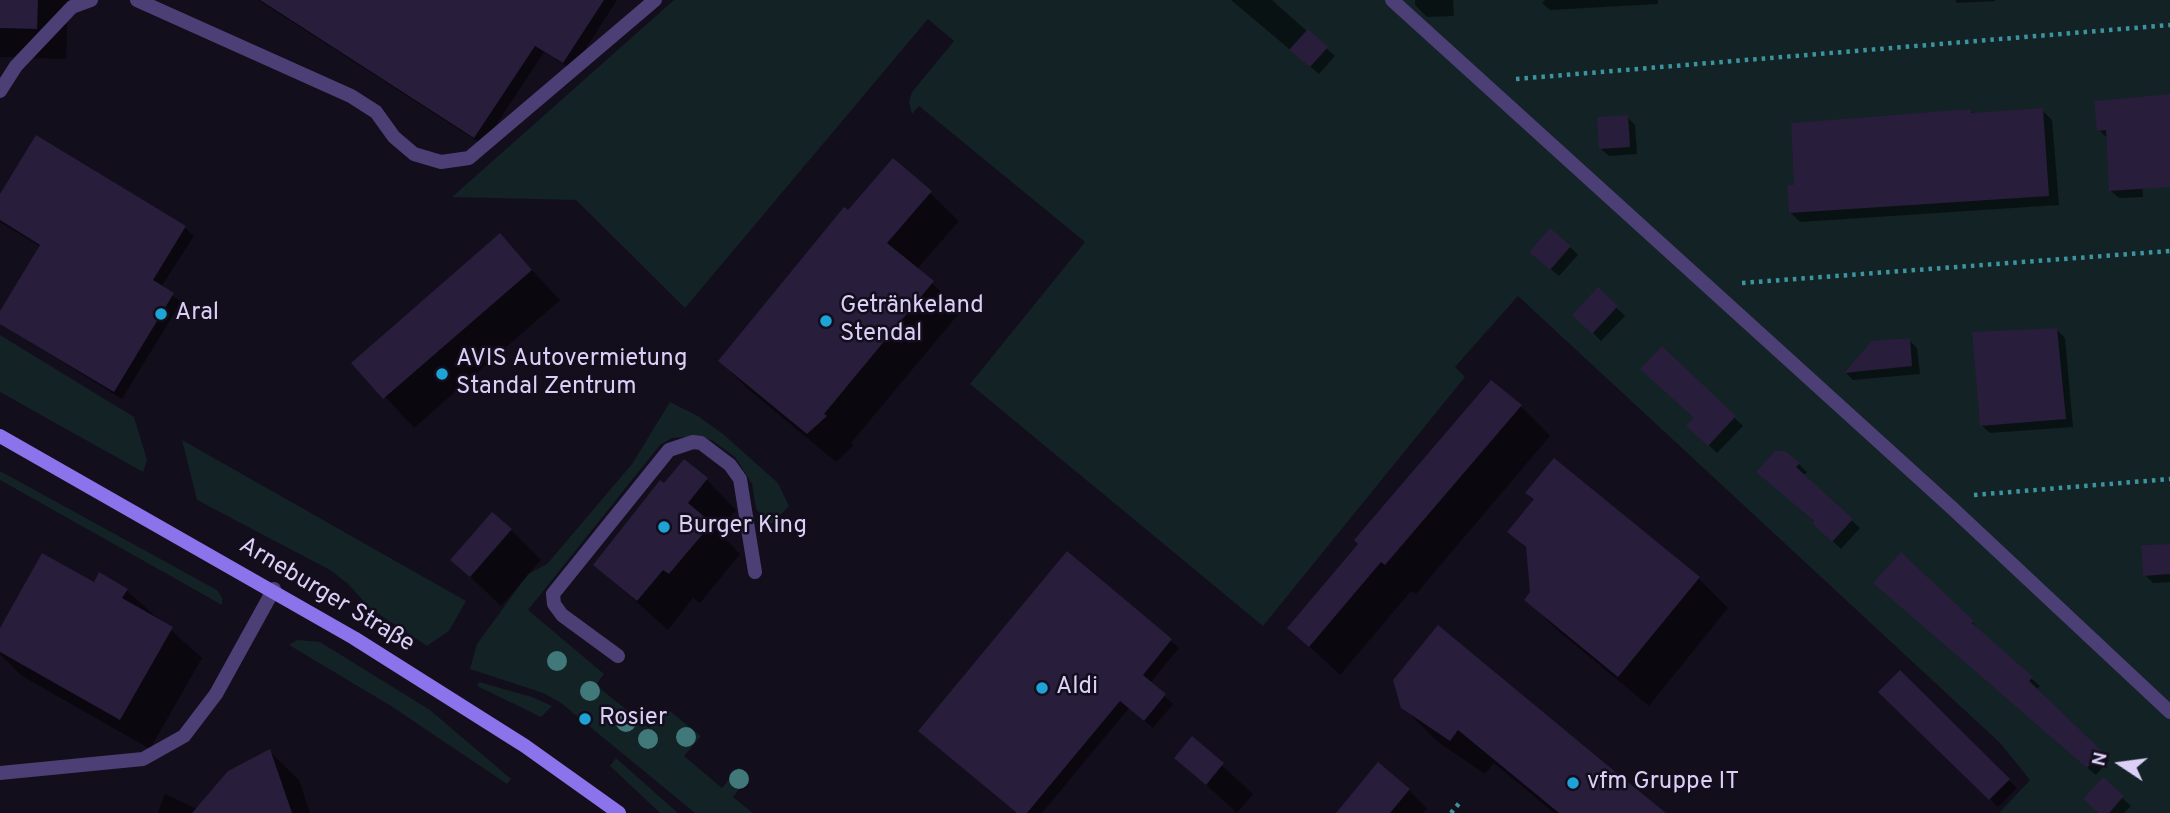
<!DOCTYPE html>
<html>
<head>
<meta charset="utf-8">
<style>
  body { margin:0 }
  #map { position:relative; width:2170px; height:813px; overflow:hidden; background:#130e1c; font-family:Overpass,sans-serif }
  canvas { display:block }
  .north { position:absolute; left:2086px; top:729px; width:70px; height:70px; -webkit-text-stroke:5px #130e1c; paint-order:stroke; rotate:283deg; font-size:19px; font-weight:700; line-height:28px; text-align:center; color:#dbcff8 }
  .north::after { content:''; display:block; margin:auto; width:24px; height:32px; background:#dbcff8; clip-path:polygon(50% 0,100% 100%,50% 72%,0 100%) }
</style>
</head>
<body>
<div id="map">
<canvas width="2170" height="813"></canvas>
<div class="north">N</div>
</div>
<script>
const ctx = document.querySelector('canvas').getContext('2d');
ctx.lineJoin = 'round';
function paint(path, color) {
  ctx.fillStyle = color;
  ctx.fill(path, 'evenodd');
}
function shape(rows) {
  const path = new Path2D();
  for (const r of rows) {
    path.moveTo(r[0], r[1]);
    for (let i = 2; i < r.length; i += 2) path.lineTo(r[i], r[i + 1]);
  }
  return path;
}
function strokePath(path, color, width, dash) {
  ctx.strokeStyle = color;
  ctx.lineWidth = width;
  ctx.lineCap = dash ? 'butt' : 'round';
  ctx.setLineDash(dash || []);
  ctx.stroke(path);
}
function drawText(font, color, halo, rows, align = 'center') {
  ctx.font = font + ' Overpass,sans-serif';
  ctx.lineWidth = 5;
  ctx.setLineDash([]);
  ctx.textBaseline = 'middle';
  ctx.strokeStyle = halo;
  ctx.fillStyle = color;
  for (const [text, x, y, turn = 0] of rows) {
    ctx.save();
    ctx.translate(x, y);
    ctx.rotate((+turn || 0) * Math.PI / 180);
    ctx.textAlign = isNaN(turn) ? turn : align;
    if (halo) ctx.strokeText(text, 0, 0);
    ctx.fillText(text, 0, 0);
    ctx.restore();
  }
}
const green = shape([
  [674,0,2170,0,2170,813,1999,813,2030,780,2000,743,1518,296,1455,367,1465,377,1263,626,970,384,1085,242,919,106,912,114,909,102,912,92,954,41,928,19,685,308,576,200,452,197],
  [0,335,134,417,147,460,143,472,0,392],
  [670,402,698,416,723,434,778,483,789,506,773,523,768,523,756,509,752,484,735,457,713,441,700,436,672,438,660,445,528,610,604,674,596,685,649,728,666,708,701,736,684,756,722,788,739,767,749,776,733,797,753,813,695,813,561,703,543,693,470,669,477,644,528,574,547,564,632,464],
  [182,440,466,601,449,631,427,646,371,609,348,584,330,570,197,500],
  [0,471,217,590,222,598,222,605,0,480],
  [297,640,320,642,430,710,511,779,507,784,391,706,289,645],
  [479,682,532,697,552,706,541,717,477,686],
  [616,758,678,813,660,813,610,766]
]);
const shadow = shape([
  [0,0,68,0,66,59,0,57],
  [258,0,617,0,572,70,544,52,483,145],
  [1231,0,1272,0,1335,56,1319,74],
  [1415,0,1453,0,1454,16,1427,17,1415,5],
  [1545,0,1658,0,1658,4,1550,10,1542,3],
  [1955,0,1995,0,1995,1,1957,3],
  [2170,95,2170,136,2139,139,2143,197,2119,198,2110,190,2108,139,2099,130],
  [2042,110,2052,120,2059,205,1800,222,1790,212,1796,186,1970,111,1974,114],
  [1627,117,1635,125,1637,154,1609,156,1600,148],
  [36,137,185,228,194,236,161,287,181,302,122,399,0,323,0,315,41,247,0,222,0,198],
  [930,193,959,221,917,269,961,311,851,443,854,445,836,462,748,389,720,361,848,213],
  [500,236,560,300,414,428,354,363],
  [1570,247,1578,255,1559,276,1540,260],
  [1598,290,1625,316,1601,341,1575,315],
  [2057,330,2065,338,2073,427,1990,433,1981,425],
  [1909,340,1917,348,1920,374,1853,380,1846,373],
  [1662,349,1743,426,1717,453,1689,426,1696,418],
  [1520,406,1550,436,1416,594,1411,591,1340,675,1290,628],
  [1775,452,1799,464,1807,472,1803,476,1860,528,1841,549,1814,523],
  [707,480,736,510,718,532,740,554,700,603,693,598,668,630,595,565,664,485],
  [511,530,541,560,501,606,453,560],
  [1510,532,1699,579,1728,608,1649,706,1556,629,1526,599,1532,593,1528,550],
  [2170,545,2170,582,2153,583,2145,575],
  [1067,554,1179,648,1150,683,1173,704,1153,728,1129,708,1042,813,1018,813],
  [94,584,126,590,202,658,150,749,22,676,0,654,0,631],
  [1884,592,1973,622,1979,632,2040,686,2036,690,2109,760,2096,775],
  [1900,672,2017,788,1998,807,1881,692],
  [1403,707,1663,813,1554,813,1494,763,1485,774,1438,742],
  [1193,739,1253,794,1237,813,1177,758],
  [269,751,299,780,310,813,158,813,165,794,197,809],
  [2103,780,2131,806,2124,813,2101,813],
  [1409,790,1427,809,1423,813,1338,813]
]);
const building = shape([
  [0,0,38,0,37,29,0,28],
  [260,0,604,0,563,63,535,46,474,138],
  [1308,29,1328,47,1310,67,1289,50],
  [2170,94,2170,187,2109,191,2106,130,2097,131,2094,101],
  [2043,108,2049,196,1789,213,1787,185,1794,185,1791,123,1971,109,1971,113],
  [1628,115,1630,147,1599,149,1597,117],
  [36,135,186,226,153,280,174,293,114,392,0,324,0,311,40,245,0,220,0,194],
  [893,158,932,191,887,243,934,281,824,414,827,416,807,434,718,361,844,207,848,210],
  [1550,228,1571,246,1550,270,1529,252],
  [500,233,532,270,383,399,351,363],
  [1598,287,1618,306,1592,334,1572,315],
  [2057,328,2066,419,1980,426,1972,332],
  [1910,338,1912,366,1844,373,1872,341],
  [1662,346,1736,416,1708,446,1686,426,1694,418,1640,369],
  [1491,380,1522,405,1385,565,1381,562,1309,647,1287,628,1358,544,1354,540],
  [1775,451,1785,451,1800,463,1796,467,1853,519,1832,542,1812,523,1814,521,1756,472],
  [1554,458,1700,577,1618,677,1524,600,1530,592,1526,547,1507,532,1534,499,1525,493],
  [684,459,708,478,688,503,712,523,669,574,663,570,637,601,593,565,660,480,664,483],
  [492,512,512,529,470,577,450,560],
  [2170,544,2170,574,2143,576,2141,545],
  [1067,551,1172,639,1143,675,1166,694,1144,721,1120,701,1027,813,1017,813,918,731],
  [1901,552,1974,621,1972,623,2033,677,2029,681,2102,751,2087,768,1873,583],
  [42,553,94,582,99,572,128,589,122,598,173,627,120,720,0,652,0,628],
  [1438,625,1601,760,1666,813,1559,813,1458,730,1450,741,1401,708,1393,680],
  [1900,670,2010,779,1989,800,1878,692],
  [1192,736,1224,763,1206,785,1174,758],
  [270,749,292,813,192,813,228,771],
  [1378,762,1410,789,1390,813,1336,813],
  [2103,777,2124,796,2109,813,2099,813,2083,799]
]);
const path = shape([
  [1516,79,2170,25],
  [1742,283,2170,251],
  [1974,495,2170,479],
  [1451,813,1461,801]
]);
const lane = shape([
  [137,0,351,96,376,112,394,137,414,154,441,162,469,158,655,0],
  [1392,0,1951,507,2170,712],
  [0,91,16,66,72,7,91,0],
  [618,656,562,615,554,604,553,594,669,450,693,442,701,443,730,465,740,479,755,572],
  [0,773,143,759,184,736,216,694,274,589]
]);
const secondary = shape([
  [0,436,354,638,525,746,619,813]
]);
const trees = [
  [557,661],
  [590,691],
  [626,722],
  [686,737],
  [648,739],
  [739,779]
];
const markers = [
  [161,314,7,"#1ea3d6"],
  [826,321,7,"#1ea3d6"],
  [442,374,7,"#1ea3d6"],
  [664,527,7,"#1ea3d6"],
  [1042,688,7,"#1ea3d6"],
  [585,719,7,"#1ea3d6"],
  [1573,783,7,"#1ea3d6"]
];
const poiNames = [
  ["Getränkeland",840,307],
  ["Stendal",840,335],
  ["Aral",175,314],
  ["AVIS Autovermietung",456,360],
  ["Standal Zentrum",456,388],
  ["Burger King",678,527],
  ["Aldi",1056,688],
  ["Rosier",599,719],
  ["vfm Gruppe IT",1587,783]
];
const streetNames = [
  ["Arneburger Straße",326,596,31]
];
paint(green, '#122225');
paint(shadow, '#0007');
paint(building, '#281d3a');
strokePath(path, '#3d949f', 4.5, [3.5, 5]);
strokePath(lane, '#4b3f75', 14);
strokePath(secondary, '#8b73ec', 14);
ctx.fillStyle = '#41787a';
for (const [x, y] of trees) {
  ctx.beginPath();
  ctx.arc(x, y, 10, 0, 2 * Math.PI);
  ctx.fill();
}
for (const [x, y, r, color] of markers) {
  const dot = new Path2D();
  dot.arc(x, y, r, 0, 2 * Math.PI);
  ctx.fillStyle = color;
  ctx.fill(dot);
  strokePath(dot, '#130e1c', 2.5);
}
drawText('24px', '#dbcff8', '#130e1c', poiNames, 'left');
drawText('24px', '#dbcff8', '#130e1c', streetNames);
</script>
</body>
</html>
